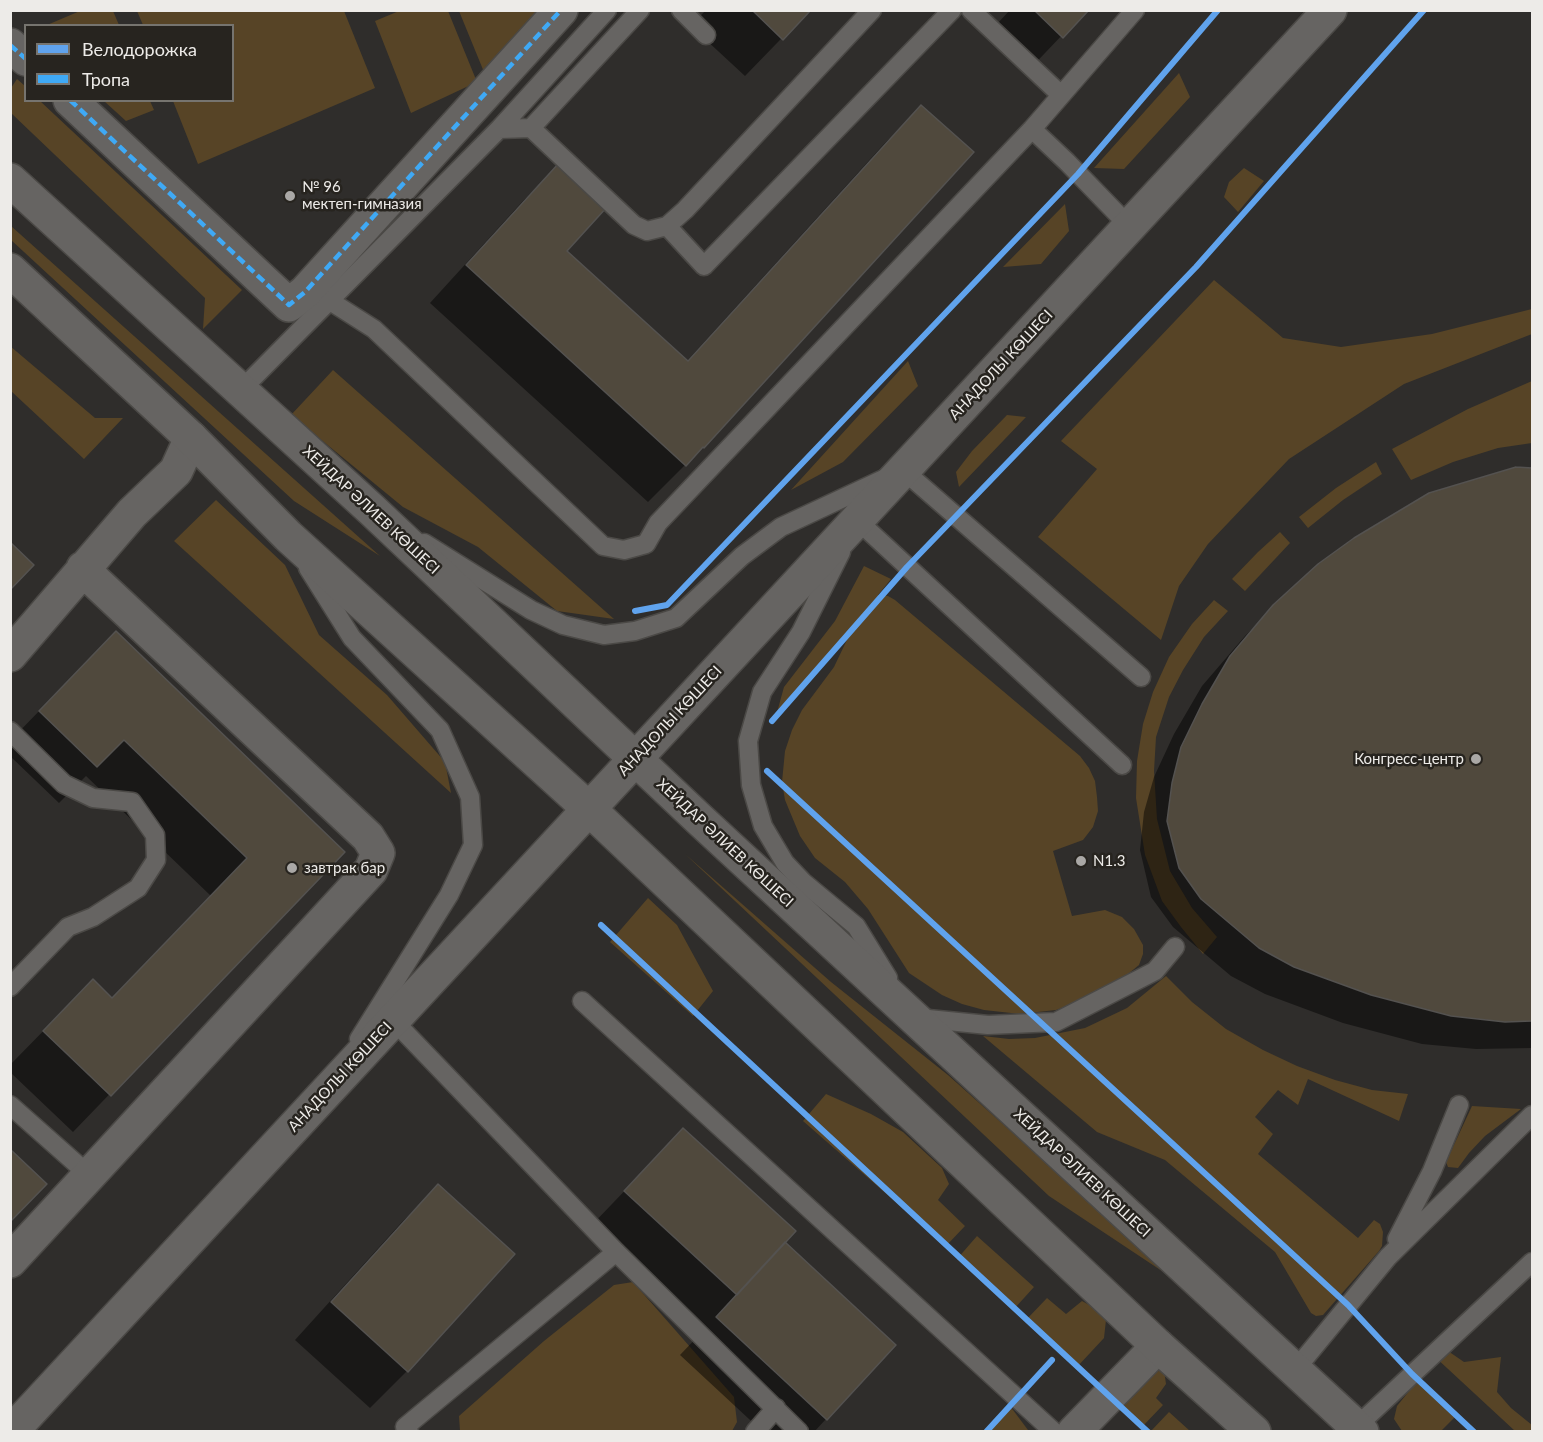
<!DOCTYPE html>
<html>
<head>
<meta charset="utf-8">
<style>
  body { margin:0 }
  #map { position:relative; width:1543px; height:1442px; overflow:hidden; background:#2f2d2b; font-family:Lato,sans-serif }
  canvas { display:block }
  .frame { position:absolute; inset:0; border:12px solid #edebe8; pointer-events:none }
  .legend { position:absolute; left:24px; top:24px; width:210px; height:78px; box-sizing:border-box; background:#27241f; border:2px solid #76746f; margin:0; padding:8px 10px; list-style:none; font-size:18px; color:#edebe8 }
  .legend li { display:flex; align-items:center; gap:12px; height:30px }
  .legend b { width:30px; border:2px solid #76746f }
</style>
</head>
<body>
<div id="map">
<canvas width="1543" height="1442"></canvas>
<div class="frame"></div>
<ul class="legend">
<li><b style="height:8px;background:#60a3ed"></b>Велодорожка</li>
<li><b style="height:8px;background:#3fa9f5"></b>Тропа</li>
</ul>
</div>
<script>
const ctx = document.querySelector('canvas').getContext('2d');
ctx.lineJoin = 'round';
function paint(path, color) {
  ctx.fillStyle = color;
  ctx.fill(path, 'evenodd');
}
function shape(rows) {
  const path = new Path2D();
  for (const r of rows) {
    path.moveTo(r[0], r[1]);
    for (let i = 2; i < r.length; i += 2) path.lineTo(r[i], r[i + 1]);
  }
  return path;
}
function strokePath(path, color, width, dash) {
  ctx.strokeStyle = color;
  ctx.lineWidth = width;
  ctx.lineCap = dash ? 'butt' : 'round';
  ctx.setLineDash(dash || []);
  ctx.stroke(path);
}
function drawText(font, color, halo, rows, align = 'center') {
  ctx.font = font + ' Lato,sans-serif';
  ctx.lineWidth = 5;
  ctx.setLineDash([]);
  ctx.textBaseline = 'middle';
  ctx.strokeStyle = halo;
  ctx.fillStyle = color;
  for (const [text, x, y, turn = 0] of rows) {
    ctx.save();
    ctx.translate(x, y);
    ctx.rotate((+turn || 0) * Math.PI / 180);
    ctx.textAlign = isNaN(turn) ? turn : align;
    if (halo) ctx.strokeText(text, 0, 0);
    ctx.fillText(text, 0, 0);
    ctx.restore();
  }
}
const green = shape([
  [538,10,539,11,484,72,459,11],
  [80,11,113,11,119,25,47,25],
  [137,11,344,11,375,88,198,164,173,101,232,100,232,26,143,25],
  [399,11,448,11,477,82,411,113,375,21],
  [1179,73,1190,97,1124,169,1094,168],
  [17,79,25,86,26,100,40,101,242,290,203,329,205,298,11,113,11,88],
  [104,101,150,101,154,110,126,121],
  [1244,168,1264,181,1238,212,1224,197,1229,182],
  [1065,204,1069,231,1041,264,1003,267],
  [11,226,380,556,294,501,11,240],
  [1214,280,1283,338,1341,347,1432,334,1532,309,1532,334,1404,384,1289,459,1208,544,1179,586,1161,640,1038,537,1097,469,1061,441],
  [10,346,95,418,123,418,84,459,11,391],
  [908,361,918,386,843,462,791,490],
  [333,370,614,619,557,611,478,547,403,507,291,415],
  [1532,381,1532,443,1498,448,1453,462,1411,480,1392,449,1468,409],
  [1007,415,1026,417,959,487,956,472,972,451],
  [1376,462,1382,474,1343,500,1308,528,1299,517,1336,488],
  [216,500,285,565,319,635,387,695,445,762,451,793,174,541],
  [1280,532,1290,543,1245,591,1232,579,1258,552],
  [864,566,891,579,878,595,888,596,895,600,1080,756,1089,768,1095,781,1097,797,1098,811,1093,827,1083,840,1053,851,1072,916,1105,910,1122,917,1134,929,1143,945,1143,954,1139,965,1117,983,1090,998,1056,1010,1020,1014,984,1010,962,1004,942,995,909,973,868,909,845,882,815,858,800,836,785,800,782,782,785,751,792,730,802,710,834,667,855,623,776,716,784,687,835,621],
  [1214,600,1228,611,1204,637,1183,670,1169,697,1156,737,1154,771,1157,819,1170,871,1192,908,1217,937,1203,954,1181,927,1162,901,1145,855,1136,798,1137,761,1143,724,1153,692,1169,657,1192,624],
  [685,854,831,982,948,1075,1183,1285,1049,1196],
  [648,898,677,925,713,991,693,1016,610,942],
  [1166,976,1192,1002,1226,1029,1263,1050,1297,1066,1335,1080,1372,1090,1408,1094,1399,1121,1308,1079,1298,1105,1278,1090,1255,1117,1273,1134,1258,1154,1358,1238,1374,1220,1380,1224,1383,1232,1382,1246,1379,1251,1323,1315,1316,1316,1311,1313,1275,1252,1165,1160,1097,1132,983,1036,1009,1039,1035,1038,1085,1028,1127,1008],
  [826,1094,871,1114,903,1132,942,1168,949,1184,938,1200,965,1226,946,1246,803,1121],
  [1472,1106,1521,1109,1485,1136,1469,1153,1458,1168,1448,1167,1446,1162],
  [977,1236,1034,1287,1014,1309,957,1259],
  [633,1282,734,1397,737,1422,732,1431,460,1431,459,1416,544,1341,614,1285],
  [1047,1298,1066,1314,1082,1301,1093,1307,1106,1320,1104,1338,1077,1367,1026,1320],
  [1448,1351,1464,1362,1501,1357,1497,1392,1511,1408,1532,1425,1532,1431,1515,1431,1434,1356],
  [1151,1356,1164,1370,1166,1384,1156,1398,1163,1405,1142,1427,1109,1396],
  [1418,1380,1457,1415,1441,1431,1402,1431,1394,1419,1397,1406],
  [1010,1406,1028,1430,986,1431],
  [1169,1412,1190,1431,1151,1431]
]);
const shadow = shape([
  [706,10,809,10,745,76,691,26],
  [1010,10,1086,10,1025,74,985,37],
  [921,107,971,152,703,447,648,502,430,303,522,202,559,165,564,251,686,362,884,144],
  [1516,469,1532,470,1532,1048,1476,1049,1422,1044,1343,1023,1265,994,1231,976,1173,927,1151,897,1140,850,1144,812,1154,777,1174,734,1202,686,1245,636,1274,607],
  [79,670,343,852,73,1132,10,1072,10,1065,56,1018,111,999,211,896,86,776,59,803,10,756,10,741],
  [683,1130,783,1242,826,1419,814,1432,763,1432,680,1355,701,1333,588,1229],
  [438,1186,407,1371,370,1408,295,1340,401,1223]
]);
const building = shape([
  [752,10,811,10,783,40,752,10],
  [1034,10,1089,10,1063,38,1034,10],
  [921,105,974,152,704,448,703,447,686,466,466,265,559,163,607,207,567,251,688,361,921,105],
  [1516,467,1532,468,1532,1021,1505,1022,1451,1016,1371,995,1294,967,1259,948,1201,899,1179,868,1167,821,1172,783,1181,747,1202,704,1230,656,1273,605,1318,564,1354,538,1429,493,1516,467],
  [10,542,34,565,10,590,10,542],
  [116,631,345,852,111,1096,43,1031,93,979,112,998,247,858,124,740,97,767,39,711,116,631],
  [683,1128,796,1231,737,1295,624,1191,683,1128],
  [10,1149,47,1184,10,1222,10,1149],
  [438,1184,515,1254,408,1372,331,1302,438,1184],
  [785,1242,896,1345,827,1420,716,1317,785,1242]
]);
const lane = shape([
  [681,10,706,35],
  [971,10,1061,95],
  [531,128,640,10],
  [499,129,607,10],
  [1032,129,1067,162,1130,227],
  [667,226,704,266,952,10],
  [330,301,374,329,603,546,624,550,646,544,658,523,1032,129,1135,10],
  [241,390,499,129,531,128,634,225,647,231,667,226,685,210,872,10],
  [854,525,857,520,1122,765],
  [424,543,531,610,563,625,604,635,635,631,676,618,742,556,781,527,903,470,1141,677],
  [841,552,801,632,762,692,748,741,751,785,763,826,785,863,803,882,856,926,888,978],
  [308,568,352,638,440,730,470,797,473,845,449,895,359,1039],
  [10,731,64,784,93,798,132,802,155,835,156,860,138,888,93,917,68,927,10,987],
  [582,1001,1054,1432],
  [918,1018,988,1025,1056,1022,1155,971,1175,947],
  [393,1020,616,1252,799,1432],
  [10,1105,89,1175],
  [1397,1239,1432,1171,1459,1105],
  [1295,1370,1388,1257,1532,1115],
  [1356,1427,1532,1262],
  [409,1432,405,1427,616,1252],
  [755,1432,776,1408]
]);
const street = shape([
  [10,45,26,59],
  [70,100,289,305,305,292,561,10],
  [10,655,132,513,176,471,191,438],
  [10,1261,371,870,378,853,368,837,96,582,83,568],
  [1074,1432,1158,1346]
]);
const secondary = shape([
  [10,180,372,510,698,818,1362,1432],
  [10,270,191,438,288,536,589,809,1158,1346,1254,1432],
  [11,1432,1330,10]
]);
const quiet = shape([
  [10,45,26,59],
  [70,100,289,305,305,292,561,10]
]);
const cycleway = shape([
  [635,611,667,605,1078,174,1218,10],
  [772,721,907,567,1196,267,1424,10],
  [767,771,1348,1305,1412,1374,1474,1432],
  [601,925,1148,1432],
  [986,1432,1052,1360]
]);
const markers = [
  [290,196,6,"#aaa8a6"],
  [1476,759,6,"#aaa8a6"],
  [1081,861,6,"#aaa8a6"],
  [292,868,6,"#aaa8a6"]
];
const poiNames = [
  ["№ 96",302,187],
  ["мектеп-гимназия",302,204],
  ["Конгресс-центр",1464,759,"right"],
  ["N1.3",1093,861],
  ["завтрак бар",304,868]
];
const streetNames = [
  ["АНАДОЛЫ КӨШЕСІ",1001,365,-47],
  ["ХЕЙДАР ӘЛИЕВ КӨШЕСІ",371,510,43],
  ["АНАДОЛЫ КӨШЕСІ",670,721,-47],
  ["ХЕЙДАР ӘЛИЕВ КӨШЕСІ",725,843,43],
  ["АНАДОЛЫ КӨШЕСІ",340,1077,-47],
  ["ХЕЙДАР ӘЛИЕВ КӨШЕСІ",1082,1173,43]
];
paint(green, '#574426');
paint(shadow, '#0007');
paint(building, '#50493d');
strokePath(building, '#545250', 1.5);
strokePath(lane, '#4b4946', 21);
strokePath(street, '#4b4946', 36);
strokePath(secondary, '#4b4946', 36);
strokePath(lane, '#666462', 18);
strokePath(street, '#666462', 33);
strokePath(secondary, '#666462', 33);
strokePath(quiet, '#3fa9f5', 4.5, [9, 4.5]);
strokePath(cycleway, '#60a3ed', 6);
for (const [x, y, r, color] of markers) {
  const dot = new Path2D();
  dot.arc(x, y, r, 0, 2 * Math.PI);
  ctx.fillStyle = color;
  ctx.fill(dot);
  strokePath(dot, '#27241f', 2);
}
drawText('15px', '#edebe8', '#27241f', poiNames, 'left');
drawText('15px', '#edebe8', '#27241f', streetNames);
</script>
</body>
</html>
